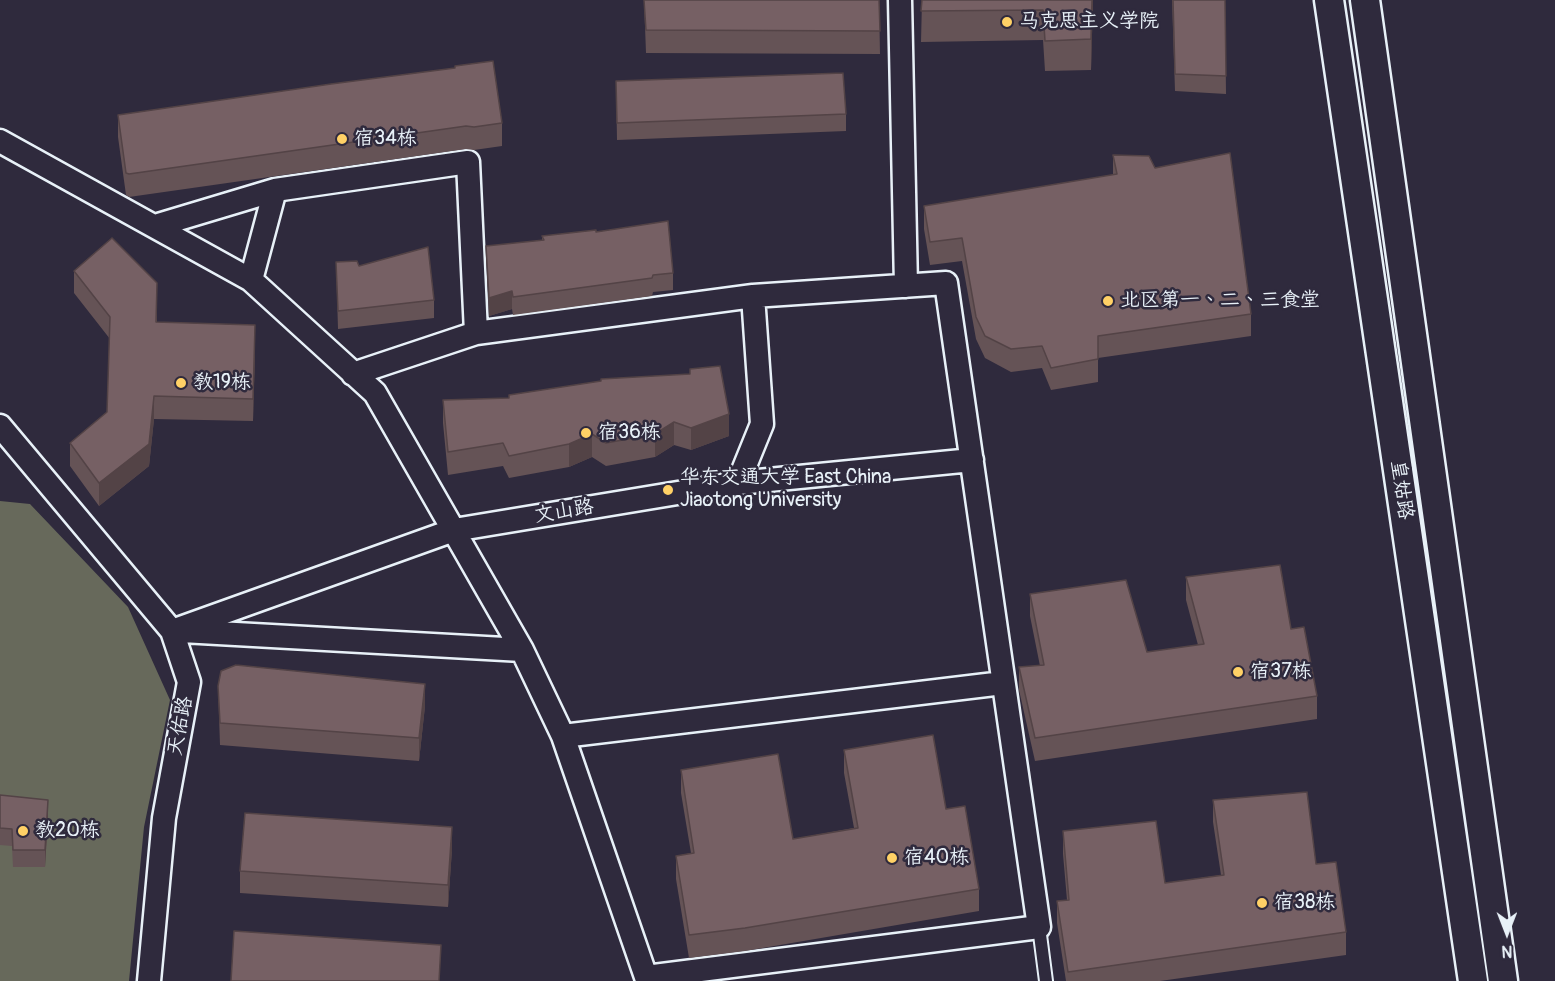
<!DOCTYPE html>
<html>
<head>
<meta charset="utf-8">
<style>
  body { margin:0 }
  #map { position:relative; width:1555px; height:981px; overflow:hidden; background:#2f2a3d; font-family:Pangolin,sans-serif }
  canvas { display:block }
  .north { position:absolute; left:1477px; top:903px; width:60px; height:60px; -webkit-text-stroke:4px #2f2a3d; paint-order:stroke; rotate:180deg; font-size:16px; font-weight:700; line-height:24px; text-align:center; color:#e8f1f8 }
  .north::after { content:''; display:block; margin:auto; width:21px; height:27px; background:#e8f1f8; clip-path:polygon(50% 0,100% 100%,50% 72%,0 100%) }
</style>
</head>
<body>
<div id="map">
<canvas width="1555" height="981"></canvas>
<div class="north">N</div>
</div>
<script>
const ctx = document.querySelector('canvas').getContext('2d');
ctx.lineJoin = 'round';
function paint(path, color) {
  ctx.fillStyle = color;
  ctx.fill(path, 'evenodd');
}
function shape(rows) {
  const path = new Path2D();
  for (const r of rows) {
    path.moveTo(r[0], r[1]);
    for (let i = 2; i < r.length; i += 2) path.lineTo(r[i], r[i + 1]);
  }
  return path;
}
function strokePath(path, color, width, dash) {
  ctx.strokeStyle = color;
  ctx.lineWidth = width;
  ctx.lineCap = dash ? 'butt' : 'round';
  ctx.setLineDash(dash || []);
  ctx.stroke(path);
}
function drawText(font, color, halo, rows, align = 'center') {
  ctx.font = font + ' Pangolin,"LXGW WenKai TC",sans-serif';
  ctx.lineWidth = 5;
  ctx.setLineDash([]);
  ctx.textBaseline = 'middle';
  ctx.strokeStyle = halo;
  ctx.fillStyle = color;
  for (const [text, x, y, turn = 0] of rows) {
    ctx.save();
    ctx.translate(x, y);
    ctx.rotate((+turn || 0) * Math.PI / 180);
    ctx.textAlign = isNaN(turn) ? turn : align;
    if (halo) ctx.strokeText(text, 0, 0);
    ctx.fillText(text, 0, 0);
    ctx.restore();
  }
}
const green = shape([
  [0,501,30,504,128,607,170,700,144,827,129,981,0,981]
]);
const service = shape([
  [1039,927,1046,981]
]);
const minor = shape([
  [900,0,906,286],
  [0,141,251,280,375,393,522,650,563,736,646,977,1039,927,946,283,753,296,762,424,738,483],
  [155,226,275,190,468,162,476,333,753,296],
  [251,280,275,190],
  [353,374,476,333],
  [0,426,172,631,189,682,164,818,149,981],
  [172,631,454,530,738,483,972,460],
  [182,631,522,650],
  [563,736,1003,683]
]);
const tertiary = shape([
  [1329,0,1473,981],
  [1365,0,1503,981]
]);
const wall = shape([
  [644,0,879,0,880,54,646,53],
  [922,0,1093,0,1091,70,1045,71,1043,40,921,42],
  [1172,0,1225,0,1226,94,1175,91],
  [616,81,846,114,846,131,617,140],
  [118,115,502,123,502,146,474,150,466,149,129,197,126,195,118,137],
  [1113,155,1155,168,1251,314,1251,336,1098,358,1098,382,1051,390,1042,368,1011,372,985,358,976,339,962,261,930,265,924,229,924,206,1113,175],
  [596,232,673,273,673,290,653,292,652,296,513,315,512,309,489,316,486,246,542,241,542,236],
  [336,262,359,266,434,300,434,318,338,329],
  [74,271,157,306,157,322,255,348,253,421,154,419,149,466,99,506,70,466,70,443,107,412,110,339,74,293],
  [690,369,729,436,691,450,674,445,655,457,606,466,592,457,569,467,509,478,503,466,448,475,443,423,443,400,509,398,690,374],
  [1186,577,1291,629,1317,696,1317,719,1035,761,1019,690,1019,667,1040,666,1030,616,1030,594,1147,652,1198,645,1186,600],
  [218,686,425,706,419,761,220,745],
  [844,750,946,809,979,889,979,911,745,951,689,958,676,879,676,856,691,853,681,793,681,770,793,839,854,828,844,773],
  [0,795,48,817,45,867,13,867,12,846,0,845],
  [1213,800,1316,864,1346,932,1346,955,1160,981,1066,981,1057,923,1057,901,1067,900,1063,854,1063,831,1165,883,1221,875,1213,822],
  [452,849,448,907,240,893,240,871]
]);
const shadedWall = shape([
  [1092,0,1093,0,1091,70,1091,39],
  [512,291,512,309,489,316,489,298],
  [255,325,255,348,253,421,253,399],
  [154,396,154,419,149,466,99,506,99,483],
  [729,414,729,436,691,450,691,428],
  [674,422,674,445,655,457,655,434],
  [592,434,592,457,569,467,569,444],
  [425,684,425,706,419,761,419,738],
  [48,800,48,817,45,867,45,850],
  [452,827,452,849,448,907,448,885]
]);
const building = shape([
  [644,0,879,0,880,31,646,30,644,0],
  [922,0,1092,0,1091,39,1045,41,1043,10,921,11,922,0],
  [1173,0,1225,0,1226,76,1175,74,1173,0],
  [493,61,502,123,474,127,466,126,129,174,126,173,118,115,331,84,455,68,455,66,493,61],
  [843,73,846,114,617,123,616,81,843,73],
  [1230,153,1251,314,1098,336,1098,359,1051,368,1042,346,1011,349,985,336,976,317,962,238,930,242,924,206,1117,174,1113,155,1149,156,1155,168,1230,153],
  [668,221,673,273,653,275,652,278,513,297,512,291,489,298,486,246,544,240,542,236,596,230,596,232,668,221],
  [112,238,157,283,156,322,255,325,253,399,154,396,149,444,99,483,70,443,107,412,110,317,74,271,112,238],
  [428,247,434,300,338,311,336,262,357,261,359,266,428,247],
  [720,366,729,414,691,428,674,422,655,434,606,443,592,434,569,444,509,456,503,443,448,452,443,400,509,398,509,395,601,381,601,379,690,374,690,369,720,366],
  [1280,565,1291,629,1304,627,1317,696,1035,738,1019,667,1044,665,1030,594,1126,580,1147,652,1204,644,1186,577,1280,565],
  [236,665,425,684,419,738,220,723,218,686,221,671,236,665],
  [933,735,946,809,965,806,979,889,745,928,689,935,676,856,694,853,681,770,778,754,793,839,858,828,844,750,933,735],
  [1307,792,1316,864,1336,862,1346,932,1068,972,1057,901,1069,900,1063,831,1156,821,1165,883,1224,875,1213,800,1307,792],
  [0,795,48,800,45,850,13,850,12,829,0,828,0,795],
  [245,813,452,827,448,885,240,871,245,813],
  [234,931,441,945,439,981,231,981,234,931]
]);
const markers = [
  [1007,22,6,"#ffd166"],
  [342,139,6,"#ffd166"],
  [1108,301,6,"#ffd166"],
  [181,383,6,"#ffd166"],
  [586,433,6,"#ffd166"],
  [668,490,6,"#ffd166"],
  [1238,672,6,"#ffd166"],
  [23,831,6,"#ffd166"],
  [892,858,6,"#ffd166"],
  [1262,903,6,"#ffd166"]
];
const poiNames = [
  ["马克思主义学院",1019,22],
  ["宿34栋",354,139],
  ["北区第一、二、三食堂",1120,301],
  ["教19栋",193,383],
  ["宿36栋",598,433],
  ["华东交通大学 East China",680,478],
  ["Jiaotong University",680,501],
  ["宿37栋",1250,672],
  ["教20栋",35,831],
  ["宿40栋",904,858],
  ["宿38栋",1274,903]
];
const streetNames = [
  ["皇姑路",1401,490,82],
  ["文山路",564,512,-9],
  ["天佑路",181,726,-79]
];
paint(green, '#67695b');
strokePath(service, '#e8f1f8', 16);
strokePath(minor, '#e8f1f8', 27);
strokePath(tertiary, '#e8f1f8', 33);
strokePath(service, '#2f2a3d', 12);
strokePath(minor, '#2f2a3d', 22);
strokePath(tertiary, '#2f2a3d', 28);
paint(wall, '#655356');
paint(shadedWall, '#534346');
paint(building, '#766064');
strokePath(building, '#534346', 1.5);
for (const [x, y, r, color] of markers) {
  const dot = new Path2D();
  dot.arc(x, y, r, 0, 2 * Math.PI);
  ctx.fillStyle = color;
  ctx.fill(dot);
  strokePath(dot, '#2f2a3d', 2);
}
drawText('20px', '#e8f1f8', '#2f2a3d', poiNames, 'left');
drawText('20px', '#e8f1f8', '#2f2a3d', streetNames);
</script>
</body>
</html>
